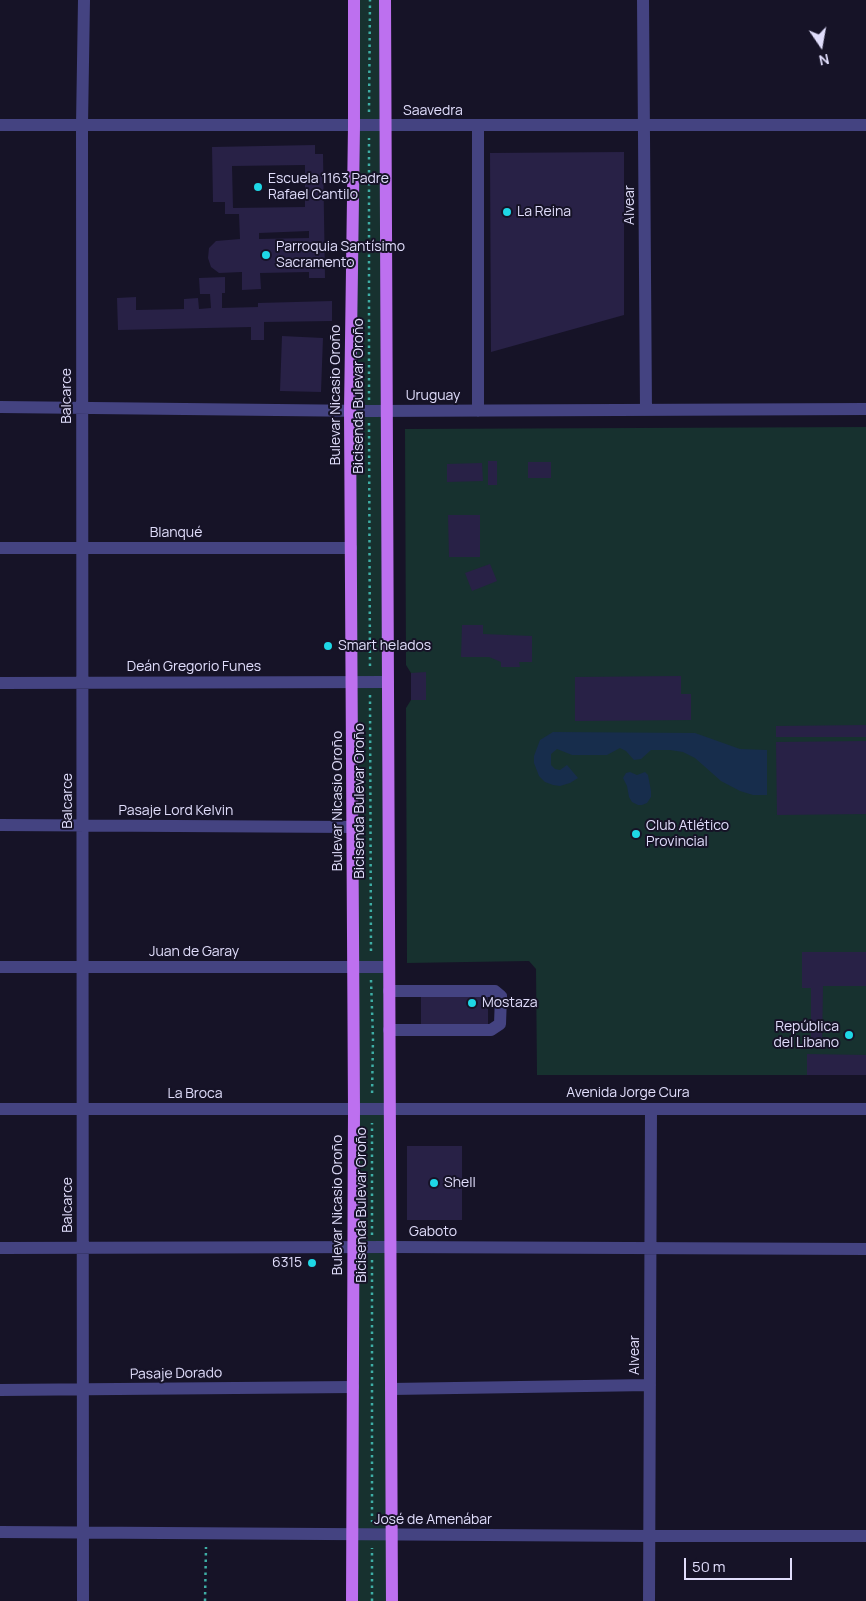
<!DOCTYPE html>
<html>
<head>
<meta charset="utf-8">
<style>
  body { margin:0 }
  #map { position:relative; width:866px; height:1601px; overflow:hidden; background:#161327; font-family:Manrope,sans-serif }
  canvas { display:block }
  .north { position:absolute; left:796px; top:20px; width:50px; height:50px; -webkit-text-stroke:4px #161327; paint-order:stroke; rotate:168deg; font-size:14px; font-weight:700; line-height:20px; text-align:center; color:#e0ddfb }
  .north::after { content:''; display:block; margin:auto; width:18px; height:22px; background:#e0ddfb; clip-path:polygon(50% 0,100% 100%,50% 72%,0 100%) }
  .scale { position:absolute; left:684px; top:1558px; width:108px; height:22px; box-sizing:border-box; border:2px solid #e0ddfb; border-top:0; padding-left:6px; font-size:15px; line-height:18px; white-space:nowrap; color:#e0ddfb; -webkit-text-stroke:4px #161327; paint-order:stroke }
</style>
</head>
<body>
<div id="map">
<canvas width="866" height="1601"></canvas>
<div class="north">N</div>
<div class="scale">50 m</div>
</div>
<script>
const ctx = document.querySelector('canvas').getContext('2d');
ctx.lineJoin = 'round';
function paint(path, color) {
  ctx.fillStyle = color;
  ctx.fill(path, 'evenodd');
}
function shape(rows) {
  const path = new Path2D();
  for (const r of rows) {
    path.moveTo(r[0], r[1]);
    for (let i = 2; i < r.length; i += 2) path.lineTo(r[i], r[i + 1]);
  }
  return path;
}
function strokePath(path, color, width, dash) {
  ctx.strokeStyle = color;
  ctx.lineWidth = width;
  ctx.lineCap = dash ? 'butt' : 'round';
  ctx.setLineDash(dash || []);
  ctx.stroke(path);
}
function drawText(font, color, halo, rows, align = 'center') {
  ctx.font = font + ' Manrope,sans-serif';
  ctx.lineWidth = 4;
  ctx.setLineDash([]);
  ctx.textBaseline = 'middle';
  ctx.strokeStyle = halo;
  ctx.fillStyle = color;
  for (const [text, x, y, turn = 0] of rows) {
    ctx.save();
    ctx.translate(x, y);
    ctx.rotate((+turn || 0) * Math.PI / 180);
    ctx.textAlign = isNaN(turn) ? turn : align;
    if (halo) ctx.strokeText(text, 0, 0);
    ctx.fillText(text, 0, 0);
    ctx.restore();
  }
}
const green = shape([
  [354,0,385,0,392,1601,352,1601],
  [866,427,866,1075,537,1075,536,969,529,961,407,963,406,708,411,700,411,673,406,665,405,429]
]);
const water = shape([
  [553,732,695,733,740,749,767,750,767,795,753,795,740,791,721,781,695,758,683,752,670,750,651,750,641,759,634,760,626,751,620,748,607,755,572,755,557,749,551,754,551,765,555,769,560,770,567,765,578,778,570,783,560,786,553,785,545,782,539,776,534,763,534,756,540,740],
  [630,772,637,775,645,772,648,775,651,791,651,797,647,803,642,805,638,805,632,802,629,797,627,786,623,778,626,773]
]);
const building = shape([
  [315,145,315,154,323,154,325,278,309,278,309,272,260,273,261,289,242,290,242,272,219,273,211,267,208,258,209,248,216,241,240,239,239,214,225,214,225,202,213,202,212,147],
  [305,165,305,207,233,208,232,166],
  [309,231,309,238,259,239,259,233],
  [624,152,624,315,491,352,490,153],
  [225,277,225,293,222,293,222,308,258,307,258,303,332,301,332,321,264,322,264,340,251,340,251,327,118,330,117,298,136,297,136,310,184,309,184,299,198,298,199,309,211,308,210,294,200,294,199,278],
  [282,336,323,338,321,392,280,391],
  [488,461,497,461,497,485,488,485],
  [528,462,551,462,551,478,528,478],
  [482,463,483,481,447,482,447,464],
  [448,515,480,515,480,557,449,557],
  [490,564,497,581,472,591,465,573],
  [462,625,483,625,483,634,532,636,532,662,519,662,520,667,501,667,501,662,489,657,461,657],
  [426,672,426,700,411,700,411,673],
  [681,676,681,694,691,694,691,720,575,721,575,677],
  [866,725,866,737,776,737,776,726],
  [866,741,866,814,777,815,776,742],
  [802,952,866,952,866,986,823,986,822,1047,811,1046,811,988,802,988],
  [421,997,488,997,488,1024,421,1024],
  [807,1054,866,1055,866,1075,807,1075],
  [407,1146,462,1146,462,1220,407,1220]
]);
const path = shape([
  [369,112,370,0],
  [369,400,369,138],
  [369,423,370,670],
  [370,695,371,955],
  [371,980,373,1038,372,1097],
  [372,1235,372,1123],
  [372,1260,372,1522],
  [205,1601,206,1547],
  [372,1601,372,1548]
]);
const minor = shape([
  [643,0,646,410],
  [0,125,866,125],
  [478,126,478,411],
  [0,407,369,411,866,409],
  [0,548,351,548],
  [0,683,388,682],
  [0,825,353,827],
  [0,967,389,967],
  [389,991,495,991,501,996,500,1024,491,1030,389,1030],
  [0,1109,866,1109],
  [0,1248,390,1247,866,1249],
  [391,1389,650,1385],
  [0,1390,353,1387],
  [0,1532,649,1536,866,1536],
  [83,1601,82,125,84,0],
  [649,1601,651,1109]
]);
const major = shape([
  [385,0,392,1601],
  [352,1601,354,1109,350,411,354,126,354,0]
]);
const markers = [
  [258,187,5,"#1ed7e6"],
  [507,212,5,"#1ed7e6"],
  [266,255,5,"#1ed7e6"],
  [328,646,5,"#1ed7e6"],
  [636,834,5,"#1ed7e6"],
  [472,1003,5,"#1ed7e6"],
  [849,1035,5,"#1ed7e6"],
  [434,1183,5,"#1ed7e6"],
  [312,1263,5,"#1ed7e6"]
];
const streetNames = [
  ["Saavedra",433,111],
  ["Alvear",630,205,-90],
  ["Bulevar Nicasio Oroño",336,395,-90],
  ["Balcarce",67,396,-90],
  ["Bicisenda Bulevar Oroño",359,396,-90],
  ["Uruguay",433,396],
  ["Blanqué",176,533],
  ["Deán Gregorio Funes",194,667],
  ["Balcarce",68,801,-90],
  ["Bulevar Nicasio Oroño",338,801,-90],
  ["Bicisenda Bulevar Oroño",360,801,-90],
  ["Pasaje Lord Kelvin",176,811],
  ["Juan de Garay",194,952],
  ["Avenida Jorge Cura",628,1093],
  ["La Broca",195,1094],
  ["Balcarce",68,1205,-90],
  ["Bulevar Nicasio Oroño",338,1205,-90],
  ["Bicisenda Bulevar Oroño",362,1205,-90],
  ["Gaboto",433,1232],
  ["Alvear",635,1355,-90],
  ["Pasaje Dorado",176,1374,-1],
  ["José de Amenábar",433,1520]
];
const poiNames = [
  ["Escuela 1163 Padre",268,179],
  ["Rafael Cantilo",268,195],
  ["La Reina",517,212],
  ["Parroquia Santísimo",276,247],
  ["Sacramento",276,263],
  ["Smart helados",338,646],
  ["Club Atlético",646,826],
  ["Provincial",646,842],
  ["Mostaza",482,1003],
  ["República",839,1027,"right"],
  ["del Libano",839,1043,"right"],
  ["Shell",444,1183],
  ["6315",302,1263,"right"]
];
paint(green, '#17312f');
paint(water, '#172d4c');
paint(building, '#282146');
strokePath(path, '#3eaea5', 2.5, [2.5, 4]);
strokePath(minor, '#444381', 12);
strokePath(major, '#bd70ef', 12);
for (const [x, y, r, color] of markers) {
  const dot = new Path2D();
  dot.arc(x, y, r, 0, 2 * Math.PI);
  ctx.fillStyle = color;
  ctx.fill(dot);
  strokePath(dot, '#161327', 2);
}
drawText('14px', '#e0ddfb', '#161327', streetNames);
drawText('14px', '#e0ddfb', '#161327', poiNames, 'left');
</script>
</body>
</html>
